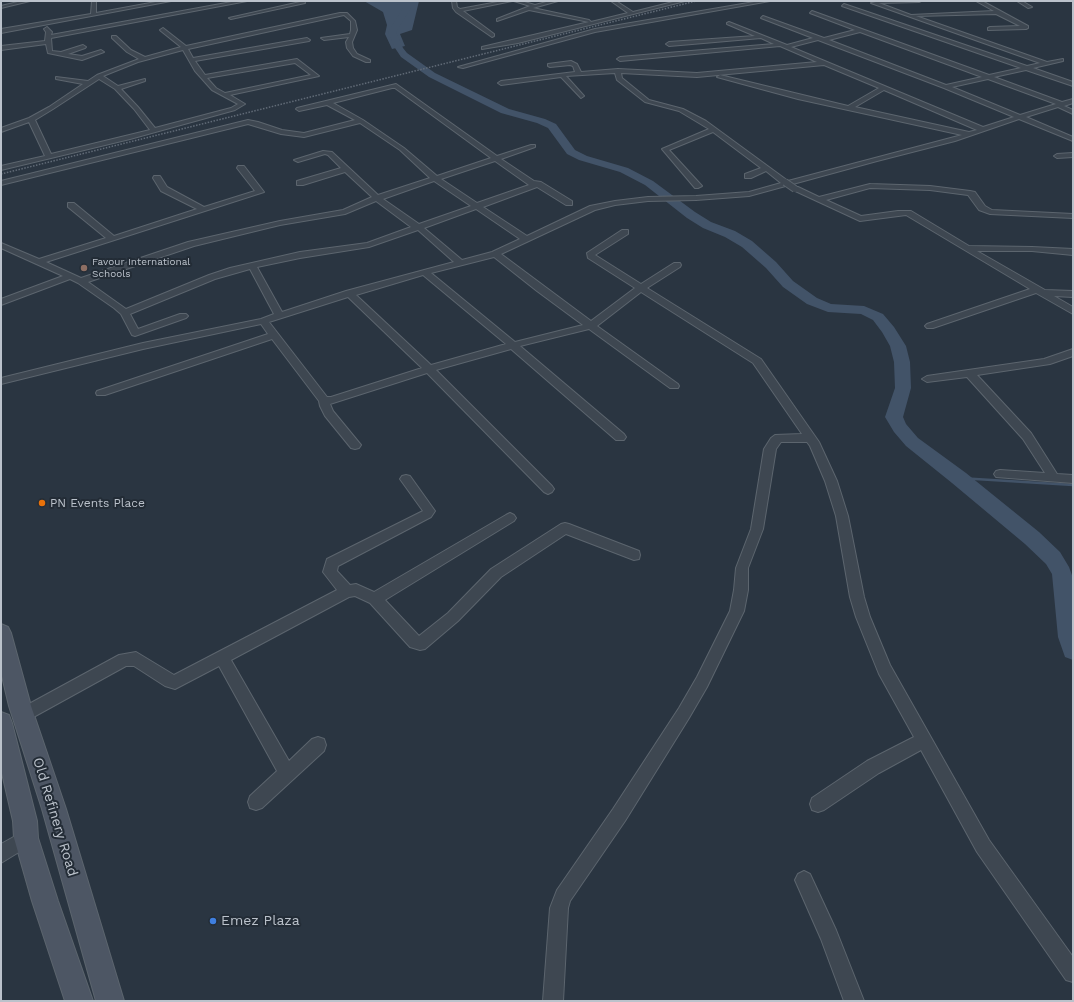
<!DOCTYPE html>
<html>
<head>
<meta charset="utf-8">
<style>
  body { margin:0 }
  #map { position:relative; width:1074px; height:1002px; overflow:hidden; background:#2a3541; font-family:"Work Sans",sans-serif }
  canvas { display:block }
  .frame { position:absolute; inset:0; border:2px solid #bbc2cb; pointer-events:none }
</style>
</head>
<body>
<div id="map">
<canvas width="1074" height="1002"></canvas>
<div class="frame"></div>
</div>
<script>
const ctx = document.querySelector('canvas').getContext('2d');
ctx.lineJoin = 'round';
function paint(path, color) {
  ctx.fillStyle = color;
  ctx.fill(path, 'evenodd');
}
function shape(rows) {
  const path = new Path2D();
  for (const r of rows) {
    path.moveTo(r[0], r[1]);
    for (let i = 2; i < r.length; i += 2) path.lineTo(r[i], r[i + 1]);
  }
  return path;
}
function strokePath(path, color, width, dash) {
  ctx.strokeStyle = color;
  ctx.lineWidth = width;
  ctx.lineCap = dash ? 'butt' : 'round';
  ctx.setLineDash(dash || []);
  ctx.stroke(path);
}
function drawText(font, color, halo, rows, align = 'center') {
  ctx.font = font + ' "Work Sans",sans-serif';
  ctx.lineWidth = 4;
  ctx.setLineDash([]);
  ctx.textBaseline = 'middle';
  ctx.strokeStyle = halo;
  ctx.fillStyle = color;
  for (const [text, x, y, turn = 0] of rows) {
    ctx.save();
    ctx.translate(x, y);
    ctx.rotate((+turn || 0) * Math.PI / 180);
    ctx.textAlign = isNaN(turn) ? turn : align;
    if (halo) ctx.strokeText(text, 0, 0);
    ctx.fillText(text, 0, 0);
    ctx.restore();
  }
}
const water = shape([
  [364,1,419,1,412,30,400,34,405,46,392,49,385,34,387,25,383,12]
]);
const stream = shape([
  [959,478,1073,485]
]);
const river = shape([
  [394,1,403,1,411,8,396,32,403,48,407,53,435,73,509,109,545,119,556,124,575,150,587,156,628,168,653,181,695,212,711,222,735,231,752,241,776,262,793,281,817,298,831,304,864,306,883,314,894,327,906,346,910,362,911,388,903,417,906,424,918,438,966,473,1039,532,1060,552,1069,567,1073,578,1073,660,1065,657,1058,637,1052,574,1046,564,1025,544,952,483,906,446,894,432,885,417,895,388,894,362,890,346,882,332,873,320,861,314,828,312,807,304,783,287,766,268,742,247,725,237,703,228,687,218,645,185,620,172,579,160,567,154,548,128,537,123,501,113,429,77,401,57,395,48,388,32,403,8,394,1]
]);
const minor = shape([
  [22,1,30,1,1,8,1,6,22,1],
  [92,1,96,1,96,13,161,1,171,1,1,33,1,29,91,14,92,1],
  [237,1,247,1,51,38,52,51,61,52,83,45,86,47,85,48,68,54,82,56,101,50,104,52,82,60,48,53,46,44,1,50,1,46,45,41,46,32,44,29,47,27,52,32,51,35,237,1],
  [299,1,304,1,305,3,231,19,229,18,300,2,299,1],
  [452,1,456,1,457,7,460,9,503,1,512,1,463,11,494,34,494,36,492,37,456,12,453,8,452,1],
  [514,1,521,1,535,5,550,1,558,1,533,8,589,20,591,22,628,13,611,1,616,1,633,12,677,1,685,1,518,43,482,49,482,47,589,22,529,10,497,21,497,19,530,6,514,1],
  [760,1,770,1,595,32,463,68,458,67,595,29,760,1],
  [876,1,921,1,919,2,879,3,911,15,994,11,976,1,982,1,1028,26,1028,28,1026,29,988,30,988,28,990,27,1020,26,996,14,916,16,1047,62,1063,59,1063,61,1033,68,1073,82,1073,86,1026,70,994,77,1062,102,1073,99,1073,103,1064,106,1073,110,1073,114,1058,107,1026,117,1073,137,1073,141,1019,119,955,141,877,161,749,196,696,200,648,201,615,205,595,210,501,254,591,321,635,288,588,258,587,253,622,230,628,230,628,234,595,255,641,284,674,263,680,263,681,265,680,267,647,288,761,359,819,442,837,481,848,516,864,597,870,617,890,665,989,840,1073,957,1073,982,1066,980,977,852,921,750,879,773,824,810,818,812,812,810,810,804,812,798,867,761,914,737,879,674,856,617,850,597,836,516,825,481,810,446,807,442,781,442,776,449,763,529,748,568,748,590,744,611,707,687,689,718,625,821,570,901,568,908,563,1001,543,1001,550,908,557,890,613,809,679,708,697,677,730,611,734,590,736,568,751,529,764,449,771,438,775,435,802,434,753,363,641,292,597,326,678,384,679,386,678,388,670,388,589,329,520,346,624,434,626,437,624,440,616,440,511,349,436,370,552,486,554,489,552,492,548,494,544,492,427,373,330,404,333,411,361,445,359,448,355,449,351,448,325,416,320,406,319,401,272,339,105,395,97,395,96,393,97,391,268,334,261,324,143,349,1,384,1,378,143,343,261,319,274,314,250,269,215,279,130,314,138,329,180,314,186,314,188,316,186,318,135,336,132,335,121,314,114,308,78,283,70,279,1,305,1,299,63,276,1,248,1,243,39,259,106,238,68,207,68,203,74,203,114,236,197,209,161,191,153,178,154,176,160,176,167,187,204,207,255,191,237,168,238,166,244,166,264,192,46,262,81,278,188,242,280,221,343,210,372,197,345,172,303,185,297,185,297,181,341,168,328,155,325,154,298,162,294,160,323,151,332,152,378,195,430,178,400,150,360,123,304,137,281,134,248,124,1,185,1,181,248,120,258,122,282,130,304,133,355,120,327,105,299,111,296,109,297,108,396,84,497,156,531,145,535,145,535,147,501,159,534,181,541,182,572,201,572,205,566,205,537,187,483,207,527,236,590,206,615,201,648,197,696,196,749,192,781,183,766,171,751,178,745,178,745,174,761,168,713,132,669,150,702,186,698,188,695,188,662,149,709,129,679,111,645,102,617,80,615,73,566,76,584,96,581,98,561,77,501,85,498,83,501,81,575,72,573,66,570,65,550,67,548,66,548,64,571,61,577,64,581,72,618,69,697,73,817,62,780,46,620,61,617,59,620,57,774,44,761,38,669,46,666,44,669,42,755,36,727,24,727,23,729,22,787,45,813,38,761,18,763,16,824,38,855,30,810,13,812,11,989,75,1021,68,842,6,844,4,1027,66,1040,63,871,3,876,2,876,1],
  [860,32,982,77,946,85,829,40,860,32],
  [818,40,944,88,1014,117,983,127,791,47,818,40],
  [824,65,879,88,848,106,720,75,717,77,798,99,962,135,788,181,706,121,683,109,649,100,622,78,621,73,697,77,824,65],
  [988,79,1056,104,1020,115,952,87,988,79],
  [392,88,395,88,491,158,437,176,404,148,363,120,333,103,392,88],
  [884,90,977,130,969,132,855,107,884,90],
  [495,161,529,185,477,203,441,179,495,161],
  [434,181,471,206,419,224,383,199,434,181],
  [376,201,411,227,367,243,300,252,230,268,209,275,126,309,88,282,194,246,280,225,345,214,376,201],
  [476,209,520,239,492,252,462,260,424,228,476,209],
  [418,230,454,262,346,291,282,312,257,267,300,258,369,247,418,230],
  [494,257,537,291,583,325,515,342,431,273,494,257],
  [423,275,506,344,431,365,356,295,423,275],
  [348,297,422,368,331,397,327,397,269,322,348,297],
  [1017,1,1022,1,1032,7,1028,8,1017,1],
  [340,13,347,13,355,21,357,30,352,42,353,48,357,54,370,60,370,62,366,62,353,56,347,48,346,42,349,37,324,40,321,38,350,34,351,30,351,21,344,15,188,49,193,58,307,38,310,40,309,41,195,61,205,75,297,59,319,76,230,95,245,104,235,110,130,139,1,170,1,166,45,156,29,122,1,132,1,128,29,118,49,107,83,84,56,79,56,77,88,81,97,75,139,59,127,52,112,38,112,36,116,36,131,50,145,57,181,47,161,31,160,30,163,28,186,46,340,13],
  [183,50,195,71,212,90,238,104,231,108,155,128,138,107,121,89,145,81,145,79,118,86,103,76,138,62,183,50],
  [295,63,311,75,225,93,216,88,207,78,295,63],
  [99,79,115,89,134,109,150,130,51,154,35,120,53,109,99,79],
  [1073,153,1073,157,1057,158,1054,156,1057,154,1073,153],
  [870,184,930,186,970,191,975,192,985,206,992,210,1073,214,1073,218,990,214,979,210,968,195,930,190,870,188,826,200,861,216,898,211,911,211,969,246,1032,247,1073,249,1073,255,1032,251,977,251,1045,290,1073,291,1073,297,1054,296,1073,307,1073,314,1036,293,933,328,927,328,925,326,927,324,1030,289,906,215,860,221,791,189,795,187,798,187,819,197,870,184],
  [1073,349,1073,356,1050,364,977,375,1031,433,1057,474,1073,475,1073,483,996,477,994,474,996,471,1000,470,1045,473,1023,439,967,377,927,382,922,379,927,376,1044,359,1073,349],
  [406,475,410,476,435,511,431,517,338,566,337,571,350,585,356,584,374,592,506,515,510,513,514,515,516,518,514,521,385,600,419,636,448,613,491,569,561,524,565,523,569,524,639,551,640,555,639,559,634,560,566,534,501,577,458,621,425,649,420,650,410,647,370,603,355,596,349,597,231,660,289,761,312,739,318,737,324,739,326,745,324,751,262,808,256,810,250,808,248,802,250,796,277,771,219,666,175,689,165,686,134,666,126,666,28,720,23,722,18,720,15,715,18,710,119,655,136,652,174,675,337,590,323,572,327,559,423,511,400,479,402,476,406,475],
  [26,830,32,832,34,838,32,844,1,863,1,844,26,830],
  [804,871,810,874,836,930,864,1001,844,1001,821,939,795,880,798,874,804,871]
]);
const secondary = shape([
  [1,624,8,627,11,633,31,706,66,809,124,1001,96,1001,42,809,9,706,1,672,1,624],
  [1,712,9,715,12,723,37,821,38,838,58,901,93,1001,65,1001,32,901,14,838,13,821,1,769,1,712]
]);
const rail = shape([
  [1,174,696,1]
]);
const minorBridge = shape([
  [785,182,795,189]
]);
const markers = [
  [84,268,4,"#8d6e63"],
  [42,503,4,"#e8710a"],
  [213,921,4,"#3f7fe0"]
];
const farPoinames = [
  ["Favour International",92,262],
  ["Schools",92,274]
];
const poiNames = [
  ["PN Events Place",50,503]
];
const nearStreetnames = [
  ["Old Refinery Road",55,817,73]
];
const nearPoinames = [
  ["Emez Plaza",221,921]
];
paint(water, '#425368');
strokePath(stream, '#425368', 2.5);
paint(river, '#425368');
strokePath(minor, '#5c656e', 2);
strokePath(secondary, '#5c656e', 2);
paint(minor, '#3e4751');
paint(secondary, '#4d5664');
strokePath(rail, '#616b77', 1.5, [1.5, 1.5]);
strokePath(minorBridge, '#5c656e', 8, []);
strokePath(minorBridge, '#3e4751', 6);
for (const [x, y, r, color] of markers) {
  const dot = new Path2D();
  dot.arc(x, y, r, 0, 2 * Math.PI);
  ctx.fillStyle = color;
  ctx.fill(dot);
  strokePath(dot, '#232c36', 1.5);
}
drawText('10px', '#bbc2cb', '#232c36', farPoinames, 'left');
drawText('12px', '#bbc2cb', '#232c36', poiNames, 'left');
drawText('14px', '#bbc2cb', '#232c36', nearStreetnames);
drawText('14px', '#bbc2cb', '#232c36', nearPoinames, 'left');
</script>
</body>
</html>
